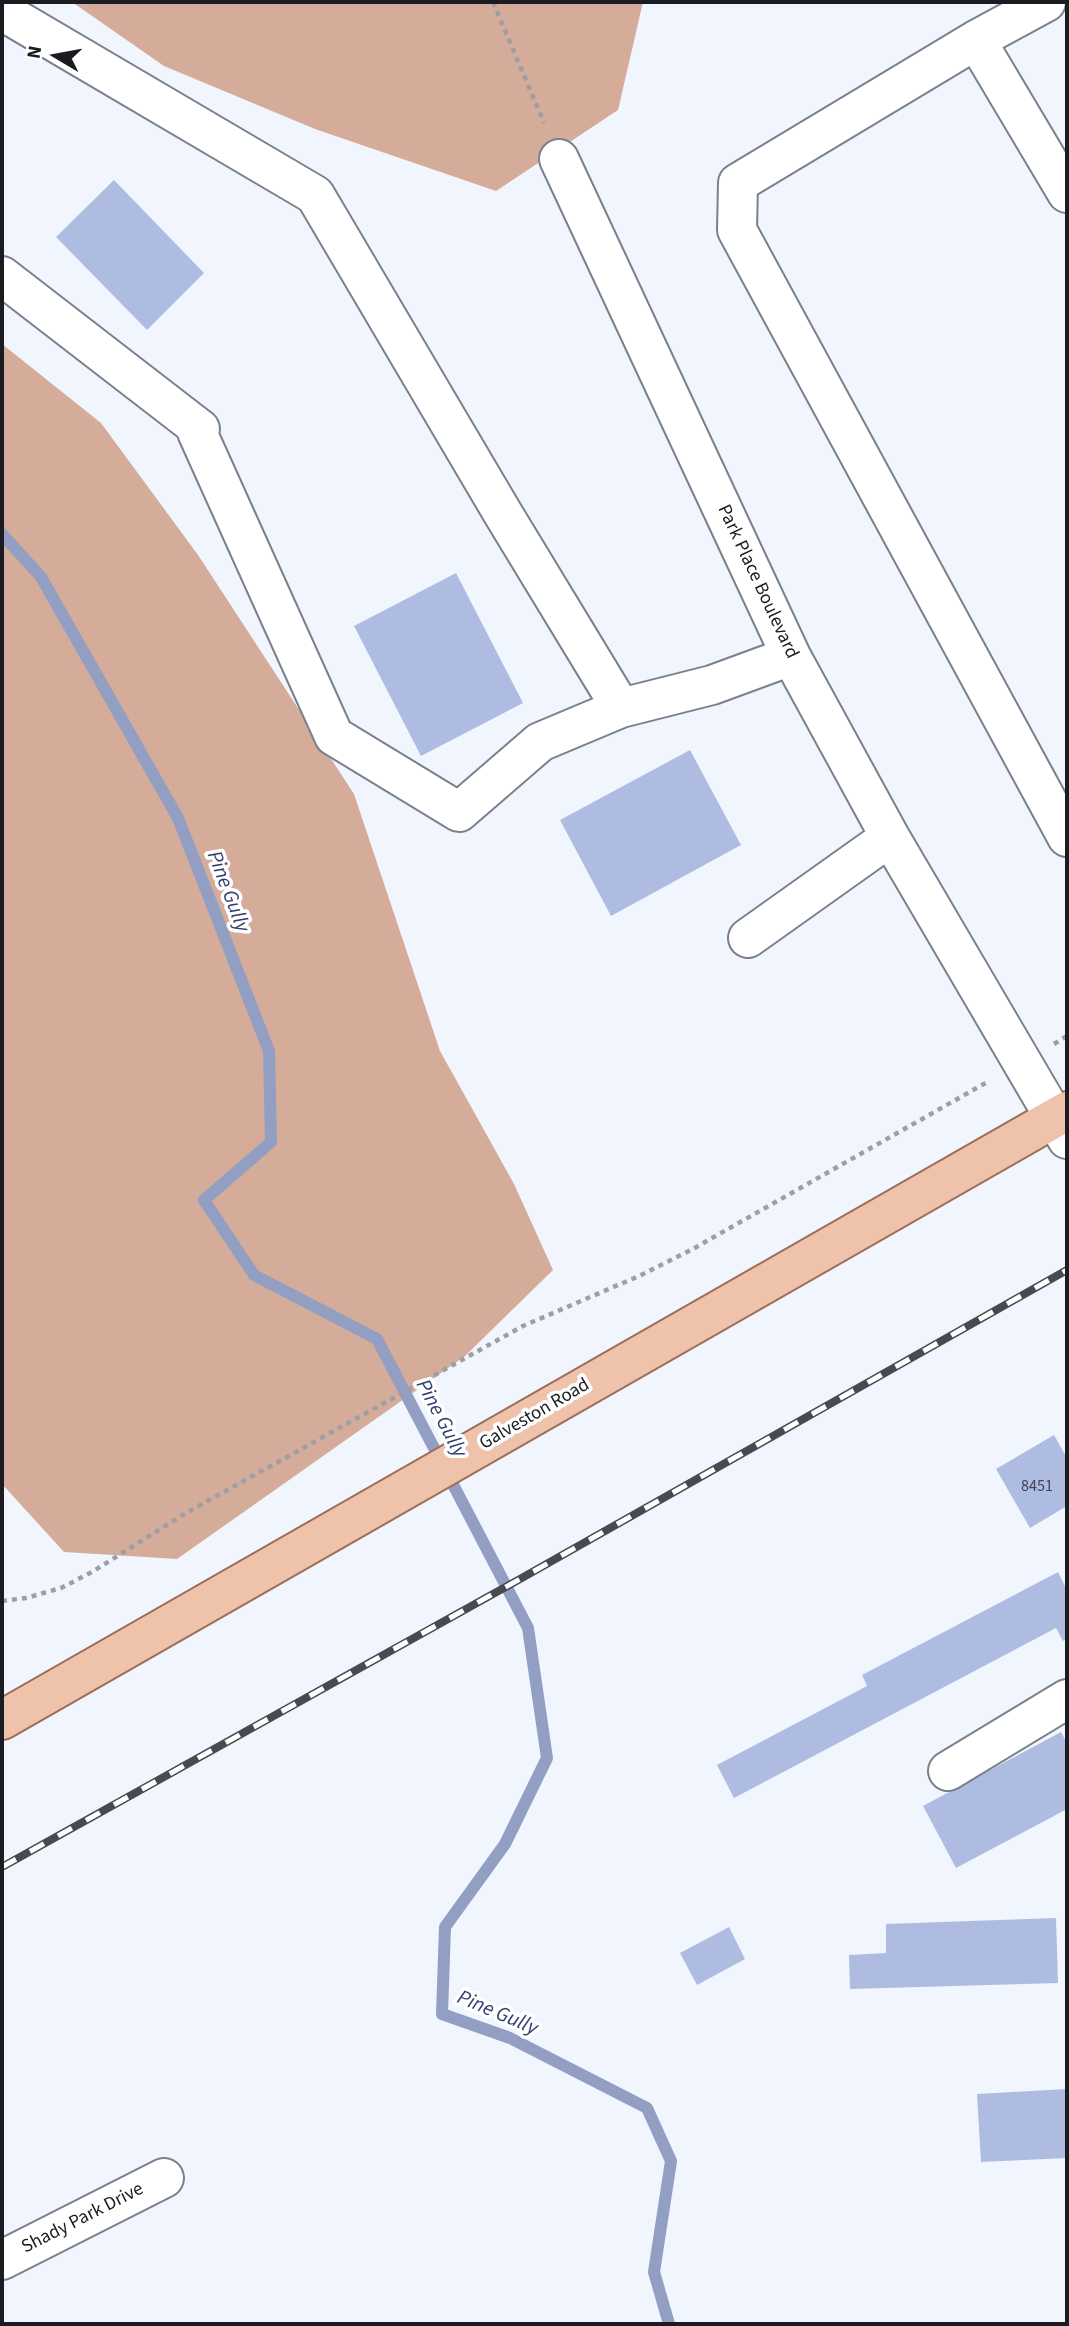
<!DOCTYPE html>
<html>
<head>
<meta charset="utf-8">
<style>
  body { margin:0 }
  #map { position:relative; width:1069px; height:2326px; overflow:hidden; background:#f1f5fd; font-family:"Source Sans 3",sans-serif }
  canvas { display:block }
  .frame { position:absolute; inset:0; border:4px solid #1b1c21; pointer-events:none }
  .north { position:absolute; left:21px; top:21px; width:70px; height:70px; -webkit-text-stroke:5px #fff; paint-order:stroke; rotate:280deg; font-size:19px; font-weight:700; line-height:28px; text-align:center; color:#1b1c21 }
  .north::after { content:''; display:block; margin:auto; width:24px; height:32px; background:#1b1c21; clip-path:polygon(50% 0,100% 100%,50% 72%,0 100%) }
</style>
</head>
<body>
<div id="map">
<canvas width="1069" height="2326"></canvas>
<div class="frame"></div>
<div class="north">N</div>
</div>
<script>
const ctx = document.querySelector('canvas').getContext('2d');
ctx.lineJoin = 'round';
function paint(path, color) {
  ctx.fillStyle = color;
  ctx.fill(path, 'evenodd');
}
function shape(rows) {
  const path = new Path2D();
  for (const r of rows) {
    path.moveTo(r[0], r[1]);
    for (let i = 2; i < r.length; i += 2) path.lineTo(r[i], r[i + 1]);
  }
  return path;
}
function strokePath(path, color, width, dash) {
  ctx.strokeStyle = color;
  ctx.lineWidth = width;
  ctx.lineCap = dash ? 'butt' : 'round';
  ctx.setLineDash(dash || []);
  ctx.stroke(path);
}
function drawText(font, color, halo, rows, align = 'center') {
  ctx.font = font + ' "Source Sans 3",sans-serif';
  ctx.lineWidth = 7;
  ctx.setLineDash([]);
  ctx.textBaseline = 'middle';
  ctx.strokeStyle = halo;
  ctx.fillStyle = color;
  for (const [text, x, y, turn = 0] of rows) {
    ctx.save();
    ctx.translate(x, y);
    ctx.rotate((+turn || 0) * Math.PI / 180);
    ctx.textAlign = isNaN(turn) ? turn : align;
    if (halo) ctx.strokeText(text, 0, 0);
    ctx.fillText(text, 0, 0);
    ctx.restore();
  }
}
const forest = shape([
  [72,2,643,2,618,110,496,191,315,129,164,66],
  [2,344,101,423,198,555,354,794,440,1051,514,1184,553,1270,465,1356,177,1559,64,1552,2,1484]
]);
const stream = shape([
  [2,534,41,577,178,818,269,1051,271,1142,204,1200,254,1275,377,1339,528,1628,547,1758,505,1844,445,1927,442,2014,510,2038,647,2108,671,2161,654,2272,669,2324]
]);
const building = shape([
  [114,180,204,273,147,330,56,237],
  [456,573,523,703,421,756,354,626],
  [690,750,741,845,611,916,560,820],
  [1054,1435,1067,1458,1067,1506,1030,1528,996,1469],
  [1058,1572,1067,1590,1067,1639,1063,1641,1056,1628,734,1798,717,1765,867,1686,862,1675],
  [1061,1732,1067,1743,1067,1809,956,1868,923,1806],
  [1056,1918,1058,1983,850,1989,849,1955,886,1953,886,1924],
  [729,1927,745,1959,697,1985,680,1953],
  [1067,2089,1067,2158,981,2162,977,2094]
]);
const path = shape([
  [493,2,544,123],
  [1054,1044,1067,1036],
  [2,1601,26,1598,61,1588,92,1572,186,1513,523,1326,639,1276,691,1250,989,1081]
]);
const minor = shape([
  [1046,2,976,40,738,183,737,230,1067,837],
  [2,11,315,195,502,512,621,708,540,742,459,812,334,736,197,432,200,429,2,276],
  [976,40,1067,193],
  [559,159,791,656,890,837,1067,1139],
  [621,708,712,685,791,656],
  [748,938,890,837],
  [948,1771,1067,1699],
  [2,2260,164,2178]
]);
const major = shape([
  [2,1720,1067,1111]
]);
const rail = shape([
  [2,1867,520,1579,1067,1270]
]);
const numberNames = [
  ["8451",1037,1487]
];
const streetNames = [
  ["Park Place Boulevard",757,582,65],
  ["Galveston Road",535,1415,-30],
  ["Shady Park Drive",83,2219,-27]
];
const waterNames = [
  ["Pine Gully",227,892,69],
  ["Pine Gully",440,1419,62],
  ["Pine Gully",497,2014,23]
];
paint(forest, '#d4ac99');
strokePath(stream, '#929fc3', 12);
paint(building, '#afbce1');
strokePath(minor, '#7b808d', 42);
strokePath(major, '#9e6d57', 42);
strokePath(path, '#9c9fa5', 4.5, [5, 5]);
strokePath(minor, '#fff', 38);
strokePath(major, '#efc2ac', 38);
strokePath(rail, '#484a4f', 8);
strokePath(rail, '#fff', 5, [16]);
drawText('16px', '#404451', null, numberNames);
drawText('19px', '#1b1c21', '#fff', streetNames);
drawText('italic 21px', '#314070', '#fff', waterNames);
</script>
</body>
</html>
